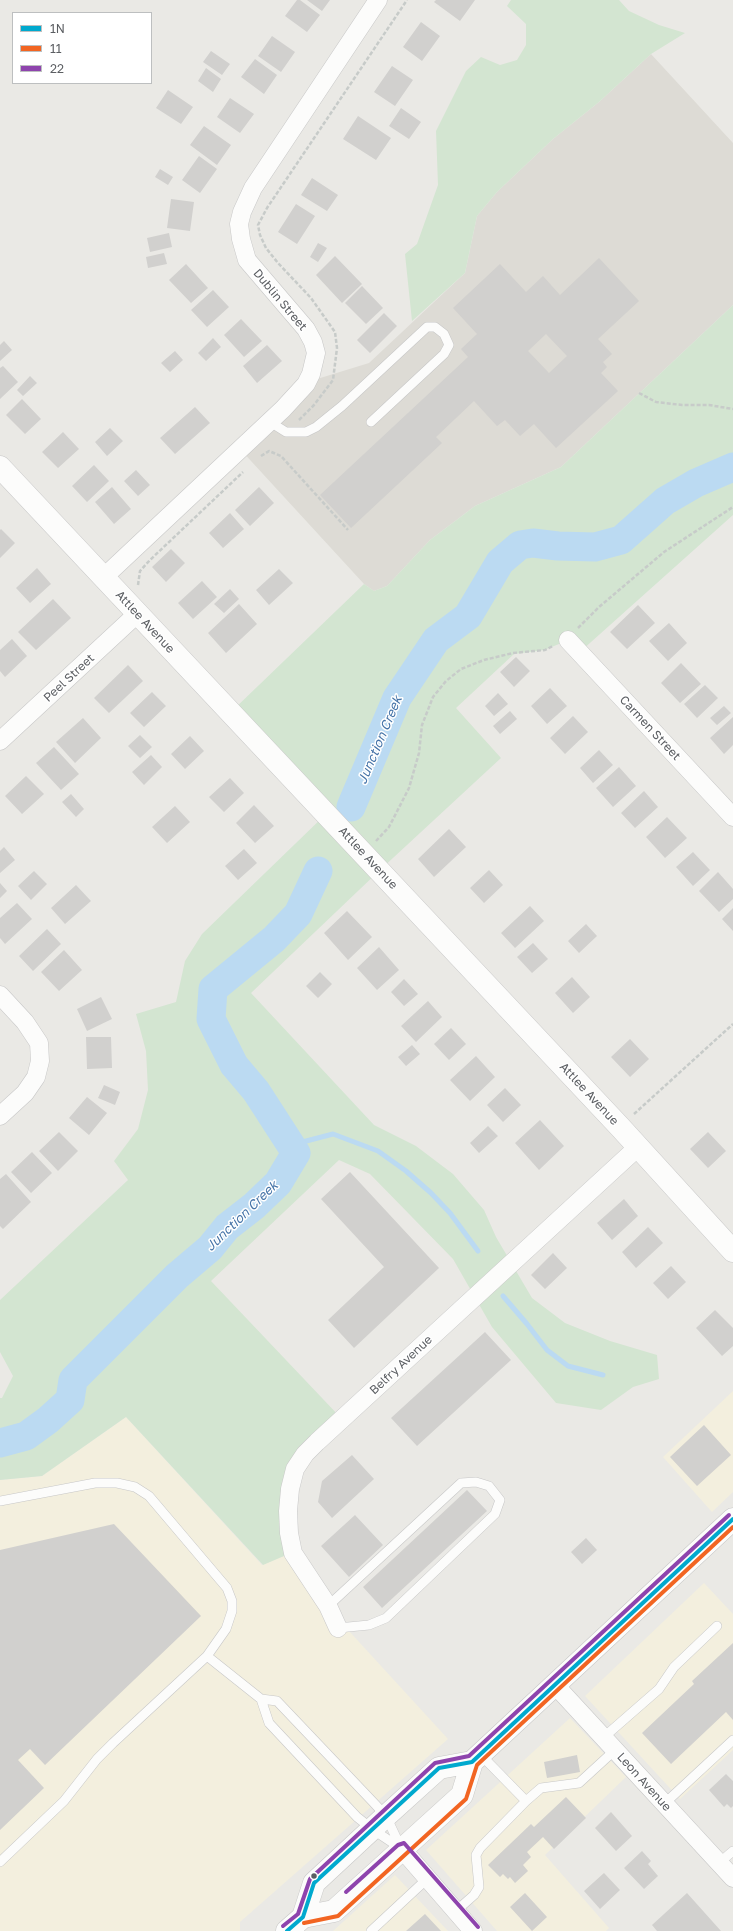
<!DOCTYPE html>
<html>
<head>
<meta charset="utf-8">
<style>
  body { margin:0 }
  #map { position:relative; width:733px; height:1931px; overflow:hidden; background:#eae9e5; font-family:"Golos Text",sans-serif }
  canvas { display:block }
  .legend { position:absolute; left:12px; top:12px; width:140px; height:72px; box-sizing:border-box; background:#fff; border:1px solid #bdbfc0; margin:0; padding:5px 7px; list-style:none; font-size:12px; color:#5b5e62 }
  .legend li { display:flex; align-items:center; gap:8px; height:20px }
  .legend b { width:20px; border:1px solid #bdbfc0 }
</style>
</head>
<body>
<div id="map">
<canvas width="733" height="1931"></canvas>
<ul class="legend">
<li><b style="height:5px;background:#00a9ce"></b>1N</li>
<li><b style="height:5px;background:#f26522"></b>11</li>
<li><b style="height:5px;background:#8e44ad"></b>22</li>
</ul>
</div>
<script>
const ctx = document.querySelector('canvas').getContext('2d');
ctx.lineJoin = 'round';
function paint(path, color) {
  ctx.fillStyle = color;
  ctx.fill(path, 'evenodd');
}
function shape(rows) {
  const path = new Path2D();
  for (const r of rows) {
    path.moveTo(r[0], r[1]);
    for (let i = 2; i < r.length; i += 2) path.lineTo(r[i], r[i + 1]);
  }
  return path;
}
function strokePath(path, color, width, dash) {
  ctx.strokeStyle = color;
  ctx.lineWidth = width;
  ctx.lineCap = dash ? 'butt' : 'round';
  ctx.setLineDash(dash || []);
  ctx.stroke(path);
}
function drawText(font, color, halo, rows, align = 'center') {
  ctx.font = font + ' "Golos Text",sans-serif';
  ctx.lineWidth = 3;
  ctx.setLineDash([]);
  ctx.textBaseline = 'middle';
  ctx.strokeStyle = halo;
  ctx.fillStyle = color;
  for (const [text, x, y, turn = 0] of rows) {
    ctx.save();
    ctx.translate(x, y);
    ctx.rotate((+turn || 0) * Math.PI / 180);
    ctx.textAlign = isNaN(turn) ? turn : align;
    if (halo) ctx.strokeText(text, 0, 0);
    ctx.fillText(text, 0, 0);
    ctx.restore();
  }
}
const commercial = shape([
  [733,1391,733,1492,712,1512,663,1457],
  [126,1417,262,1565,291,1553,327,1607,448,1739,240,1922,240,1931,0,1931,0,1480,42,1476],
  [704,1583,733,1614,733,1750,680,1799,585,1696],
  [570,1718,626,1777,545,1855,609,1928,606,1931,497,1931,426,1850],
  [395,1875,448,1931,333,1931]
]);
const education = shape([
  [651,54,733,143,733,305,561,467,475,506,430,540,387,586,374,591,364,584,240,449,304,383,369,363,465,273,477,216,497,192,553,139,599,102]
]);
const green = shape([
  [511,0,619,0,629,11,659,25,685,33,651,54,599,102,553,139,497,192,477,216,465,273,412,321,405,254,417,244,438,185,436,131,466,71,481,57,500,65,517,60,526,45,526,24,507,6],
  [733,305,733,515,581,651,569,640,544,650,514,654,456,708,501,758,380,870,251,993,374,1125,416,1146,453,1174,484,1210,496,1237,532,1298,565,1323,610,1341,657,1355,659,1379,633,1387,601,1410,556,1403,492,1327,453,1259,370,1174,339,1160,211,1281,341,1418,294,1468,291,1553,263,1565,126,1417,42,1476,0,1480,0,1398,2,1398,13,1376,0,1352,0,1300,128,1180,114,1161,138,1129,148,1090,146,1051,136,1014,176,1002,185,961,202,934,327,813,232,711,364,584,374,591,387,586,430,540,475,506,561,467]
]);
const stream = shape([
  [291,1145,333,1134,378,1151,406,1171,431,1193,450,1213,478,1251],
  [503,1296,527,1324,547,1350,568,1366,603,1375]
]);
const river = shape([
  [351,807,397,698,436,640,468,616,500,562,520,545,533,543,558,546,595,547,621,540,665,501,696,483,733,467],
  [0,1443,26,1436,48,1420,70,1400,73,1380,177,1276,210,1248,227,1227,254,1206,278,1183,296,1153,256,1091,234,1065,211,1019,213,989,274,939,298,914,318,871]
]);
const building = shape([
  [297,0,300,0,320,15,307,32,285,16],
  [307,0,330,0,322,11],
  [436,0,475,0,460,21,434,2],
  [421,22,440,36,422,61,403,47],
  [272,36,295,52,281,72,258,56],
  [211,51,230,64,222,75,203,62],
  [255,59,277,75,264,94,241,77],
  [392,66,413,80,395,106,374,92],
  [206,68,221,79,213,92,198,81],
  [168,90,193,107,181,124,156,108],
  [230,98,254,114,240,133,217,117],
  [401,108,421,122,409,139,389,126],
  [358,116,391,138,376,160,343,139],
  [204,126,231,145,217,165,190,145],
  [199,156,217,169,200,193,182,180],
  [160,169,173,177,168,185,155,177],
  [312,178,338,195,327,211,301,195],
  [171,199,194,202,190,231,167,228],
  [296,204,315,216,297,244,278,232],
  [169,233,172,247,150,252,147,238],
  [318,243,327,248,318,262,310,257],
  [164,253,167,264,148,268,146,257],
  [335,256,362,284,342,303,316,275],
  [599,258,639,301,598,339,612,354,603,362,607,367,601,373,618,391,556,448,534,424,520,436,505,420,497,426,474,401,436,437,442,443,351,528,320,495,468,357,461,349,477,334,453,308,500,264,526,292,543,276,560,295],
  [546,334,567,356,549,373,528,351],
  [186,264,208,288,191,303,169,280],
  [362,286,383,308,366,324,345,303],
  [213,290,229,307,207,327,191,310],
  [384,313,397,326,370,353,357,340],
  [241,319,262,341,244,357,224,335],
  [213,338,221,347,206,361,198,353],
  [4,341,12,350,0,361,0,345],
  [267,345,282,361,257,383,243,366],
  [175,351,183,360,170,372,161,363],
  [3,366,18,382,0,399,0,368],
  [30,376,37,383,23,396,17,390],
  [22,399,41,419,25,434,6,415],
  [195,407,210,423,175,454,160,438],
  [110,428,123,441,107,456,95,442],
  [63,432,79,449,58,468,42,452],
  [94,465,109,481,87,502,72,486],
  [136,470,150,485,138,496,124,481],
  [112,487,131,509,114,524,95,502],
  [259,487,274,503,250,526,235,510],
  [230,513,244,529,223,548,209,533],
  [1,529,15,543,0,558,0,530],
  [171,549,185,563,166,582,152,567],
  [37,568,51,584,30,603,16,588],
  [279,569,293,583,269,605,256,590],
  [202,581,217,597,193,619,178,603],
  [230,589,239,599,224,613,214,604],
  [53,599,71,618,36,650,18,632],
  [239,604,257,624,226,653,208,633],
  [638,605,655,623,627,649,610,632],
  [669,623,687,643,668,661,649,641],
  [12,639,27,656,5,677,0,671,0,650],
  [516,657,530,671,514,687,500,672],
  [681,663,701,684,680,703,661,683],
  [128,665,143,681,109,713,94,698],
  [705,685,718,698,697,718,684,704],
  [550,688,567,706,547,724,531,706],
  [152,692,166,706,144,727,130,713],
  [498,693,508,704,494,716,485,706],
  [724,706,731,713,717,725,710,718],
  [510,711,517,719,500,734,493,726],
  [573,716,588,732,565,754,550,738],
  [733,717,733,745,724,754,710,738],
  [83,718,101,738,75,763,56,742],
  [140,735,152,747,140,758,128,746],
  [190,736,204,751,185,769,171,754],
  [54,747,79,774,61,790,36,763],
  [599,750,613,765,593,783,580,768],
  [151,755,162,767,144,785,132,772],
  [619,767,636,786,613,807,596,788],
  [26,776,44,794,22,814,5,796],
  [230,778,244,793,224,812,209,797],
  [644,791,658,807,635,828,621,813],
  [71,794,84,809,76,817,62,802],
  [254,805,274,826,255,843,236,823],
  [175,806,190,822,167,843,152,827],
  [667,817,687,838,665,858,646,837],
  [449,829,466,847,434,877,418,859],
  [4,847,15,860,0,873,0,851],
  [244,849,257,863,238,880,225,866],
  [693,852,710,870,693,886,676,867],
  [489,870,503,885,484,903,470,888],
  [34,871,47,884,31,900,18,886],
  [718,872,733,889,733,899,719,912,699,891],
  [0,883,7,891,0,898],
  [76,885,91,901,65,924,51,908],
  [17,903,32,919,5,944,0,938,0,918],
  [530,906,544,921,515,948,501,933],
  [733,908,733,931,722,919],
  [347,911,372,937,348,960,324,933],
  [586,924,597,936,579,953,568,941],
  [47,929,61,944,33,971,19,956],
  [533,943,548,959,532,973,517,957],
  [379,947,399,970,377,990,357,968],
  [64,950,82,970,59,991,41,972],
  [320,972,332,984,318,998,306,986],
  [572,977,590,997,573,1013,555,993],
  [404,979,418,994,404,1006,391,992],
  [101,997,112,1019,87,1031,77,1009],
  [428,1001,442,1017,416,1042,401,1026],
  [451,1028,466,1044,449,1060,434,1044],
  [86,1037,111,1037,112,1068,87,1069],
  [630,1039,649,1059,630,1077,611,1057],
  [412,1045,420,1054,406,1066,398,1057],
  [476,1056,495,1077,470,1101,450,1080],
  [104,1085,120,1092,115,1105,98,1098],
  [505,1088,521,1105,503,1122,487,1105],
  [87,1097,107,1113,89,1135,69,1118],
  [540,1120,564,1146,539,1170,515,1143],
  [488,1126,498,1136,479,1153,470,1143],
  [59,1132,78,1151,58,1171,39,1151],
  [708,1132,726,1151,708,1168,690,1149],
  [32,1152,52,1173,31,1193,11,1172],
  [350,1172,439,1268,354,1348,328,1320,384,1267,321,1199],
  [6,1174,31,1202,3,1229,0,1226,0,1179],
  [624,1199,638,1216,612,1240,597,1223],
  [648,1227,663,1243,636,1268,622,1252],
  [553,1253,567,1268,545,1289,531,1275],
  [671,1266,686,1282,668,1299,653,1283],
  [715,1310,733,1328,733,1346,722,1356,696,1328],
  [485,1332,511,1360,417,1446,391,1418],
  [704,1425,731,1455,697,1486,670,1457],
  [352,1455,374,1479,332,1518,318,1502,322,1481],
  [467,1490,487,1511,382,1608,363,1587],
  [355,1515,383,1545,349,1577,321,1546],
  [114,1524,201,1616,45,1765,30,1749,18,1760,44,1788,0,1830,0,1550],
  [586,1538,597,1550,582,1564,571,1552],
  [733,1643,733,1720,726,1712,671,1764,642,1733,694,1684,692,1681],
  [577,1755,580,1772,547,1778,544,1762],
  [726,1774,733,1781,733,1806,731,1808,727,1804,724,1807,709,1790],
  [566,1797,586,1818,554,1849,543,1837,527,1852,531,1857,523,1865,528,1871,515,1883,510,1877,508,1879,503,1874,500,1877,488,1865,531,1824,534,1827],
  [611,1812,632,1836,616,1851,595,1828],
  [642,1851,651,1861,648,1864,658,1876,644,1889,624,1868],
  [604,1873,620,1890,600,1909,584,1891],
  [525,1893,547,1917,532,1931,510,1907],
  [687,1893,721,1931,657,1931,652,1925],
  [425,1914,441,1931,406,1931]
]);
const path = shape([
  [639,393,656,402,682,405,709,405,733,409],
  [299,420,314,405,333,380,337,348,335,332,311,298,278,263,266,248,260,235,258,225,267,208,407,0],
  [261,456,269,451,281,456,348,530],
  [138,585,140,571,150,560,243,472],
  [578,628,599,607,664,552,733,507],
  [376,841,389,827,409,788,419,753,422,725,433,697,446,681,461,669,484,660,513,653,545,650,553,646],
  [634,1114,733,1024]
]);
const service = shape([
  [270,422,286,432,306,432,316,427,342,406,427,327,435,327,444,334,449,345,444,354,371,422],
  [0,1501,95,1483,117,1483,135,1487,149,1496,227,1588,232,1601,232,1611,226,1629,207,1656,113,1743,97,1759,64,1801,0,1862],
  [328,1606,461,1483,476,1482,489,1486,500,1500,495,1514,386,1618,369,1625,338,1628],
  [207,1656,261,1699,269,1723,357,1817,372,1829,402,1849],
  [261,1699,277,1701,373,1802,386,1816,401,1848],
  [604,1737,659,1689,674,1667,717,1626],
  [526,1801,541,1788,579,1783,615,1750],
  [664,1804,733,1740],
  [719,1863,733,1851],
  [456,1911,474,1895,479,1887,476,1855,480,1848,526,1801,480,1754],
  [371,1931,428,1878]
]);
const minor = shape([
  [103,578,283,409,306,384,311,374,316,353,313,342,306,329,247,260,241,239,239,224,242,212,253,188,378,0],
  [568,640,733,817],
  [0,741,137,614],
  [0,995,25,1022,39,1043,40,1061,36,1077,25,1093,0,1116],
  [338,1628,328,1606,293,1553,289,1533,288,1511,290,1489,295,1469,305,1454,317,1442,638,1147],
  [555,1685,733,1878],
  [402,1849,473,1931]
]);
const tertiary = shape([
  [0,467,620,1127,733,1251]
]);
const secondary = shape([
  [303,1917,334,1911,462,1795,472,1762,733,1519],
  [287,1931,303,1917,314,1883,386,1816,439,1768,472,1762]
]);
const bus1 = shape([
  [287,1931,303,1917,314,1883,439,1768,472,1762,733,1519]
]);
const bus2 = shape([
  [304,1923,338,1916,466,1799,477,1765,733,1527]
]);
const bus3 = shape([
  [346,1892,398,1845,404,1843,478,1927],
  [283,1926,298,1914,310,1879,435,1763,469,1756,729,1515]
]);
const markers = [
  [314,1876,3.5,"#5b5e62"]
];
const streetNames = [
  ["Dublin Street",280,300,50],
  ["Attlee Avenue",145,622,47],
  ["Peel Street",69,678,-43],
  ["Carmen Street",650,728,47],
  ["Attlee Avenue",368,858,47],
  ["Attlee Avenue",589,1094,47],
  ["Belfry Avenue",401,1365,-43],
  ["Leon Avenue",644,1782,48]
];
const waterNames = [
  ["Junction Creek",380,740,-67],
  ["Junction Creek",242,1216,-44]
];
paint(commercial, '#f3efde');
paint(education, '#dddbd5');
paint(green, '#d3e5d1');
strokePath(stream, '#bbdaf2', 5);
strokePath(river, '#bbdaf2', 29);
paint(building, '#d1d0ce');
strokePath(service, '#c7c7c7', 10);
strokePath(minor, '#c7c7c7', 19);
strokePath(tertiary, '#c7c7c7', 23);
strokePath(secondary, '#c7c7c6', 23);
strokePath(path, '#c7cbc9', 2.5, [4, 2]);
strokePath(service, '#fcfcfb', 9);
strokePath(minor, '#fcfcfb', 18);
strokePath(tertiary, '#fcfcfb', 22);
strokePath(secondary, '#fcfcfb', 22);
strokePath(bus1, '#00a9ce', 4);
strokePath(bus2, '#f26522', 4);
strokePath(bus3, '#8e44ad', 4);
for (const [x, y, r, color] of markers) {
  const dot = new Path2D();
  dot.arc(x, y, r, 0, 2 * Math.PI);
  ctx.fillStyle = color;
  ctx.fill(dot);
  strokePath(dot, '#fff', 1.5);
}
drawText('12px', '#5b5e62', '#fff', streetNames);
drawText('italic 13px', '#4674a8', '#fff', waterNames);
</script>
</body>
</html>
